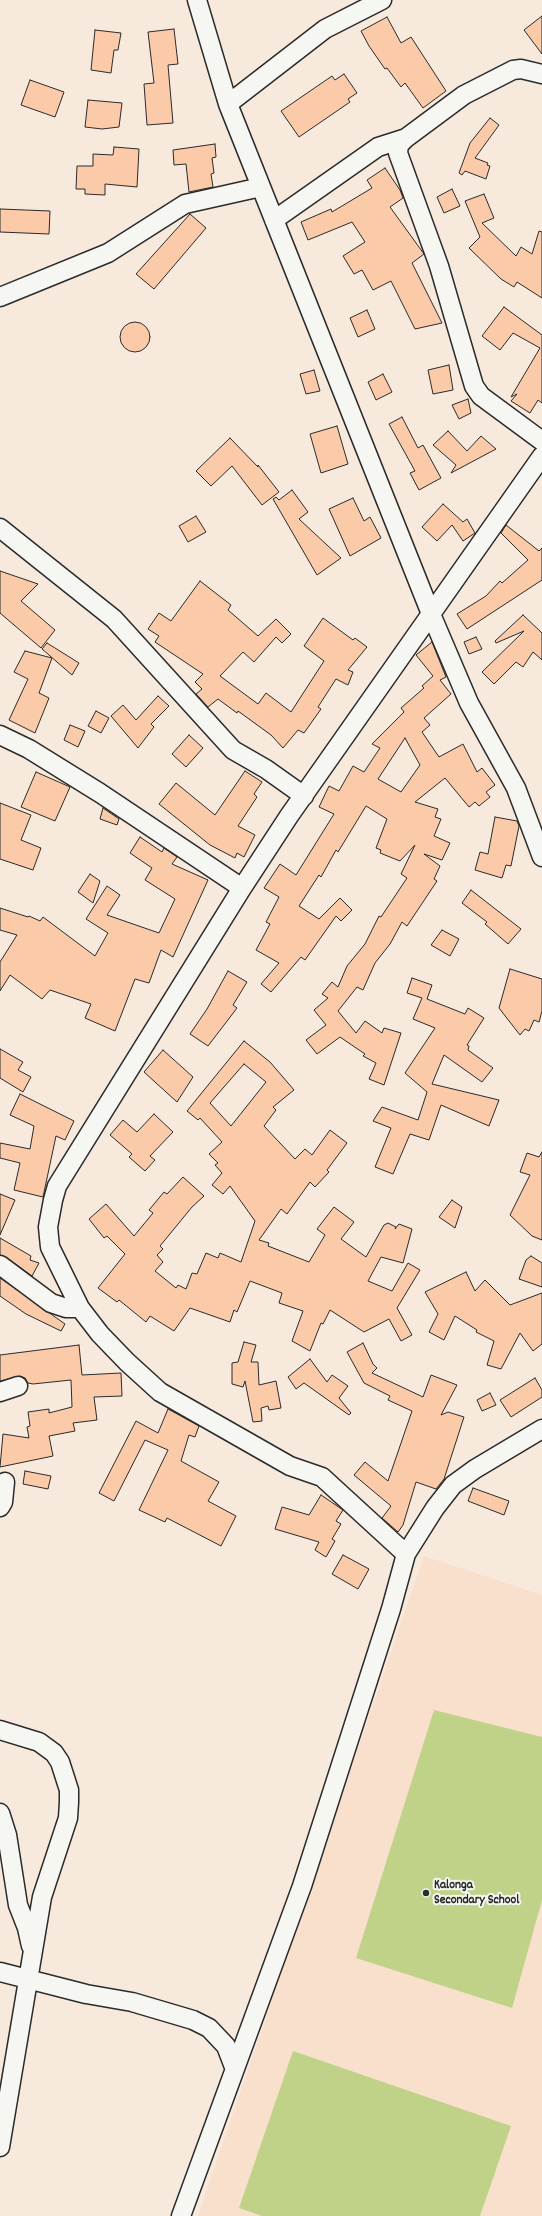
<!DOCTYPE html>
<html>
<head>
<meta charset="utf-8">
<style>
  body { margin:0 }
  canvas { display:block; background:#f7e9dc }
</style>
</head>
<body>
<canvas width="542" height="2216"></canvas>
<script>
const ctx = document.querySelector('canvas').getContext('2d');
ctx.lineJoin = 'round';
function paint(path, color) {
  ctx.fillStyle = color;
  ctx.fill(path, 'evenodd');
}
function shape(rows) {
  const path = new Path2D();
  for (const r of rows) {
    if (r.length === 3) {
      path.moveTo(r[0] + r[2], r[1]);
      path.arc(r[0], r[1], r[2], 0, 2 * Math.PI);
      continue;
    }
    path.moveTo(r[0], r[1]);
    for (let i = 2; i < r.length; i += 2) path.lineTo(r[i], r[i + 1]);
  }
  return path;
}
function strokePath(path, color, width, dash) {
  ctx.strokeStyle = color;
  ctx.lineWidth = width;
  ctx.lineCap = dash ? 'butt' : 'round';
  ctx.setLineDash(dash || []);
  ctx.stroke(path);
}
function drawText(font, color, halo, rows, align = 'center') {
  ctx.font = font + ' Dekko,sans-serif';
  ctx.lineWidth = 4;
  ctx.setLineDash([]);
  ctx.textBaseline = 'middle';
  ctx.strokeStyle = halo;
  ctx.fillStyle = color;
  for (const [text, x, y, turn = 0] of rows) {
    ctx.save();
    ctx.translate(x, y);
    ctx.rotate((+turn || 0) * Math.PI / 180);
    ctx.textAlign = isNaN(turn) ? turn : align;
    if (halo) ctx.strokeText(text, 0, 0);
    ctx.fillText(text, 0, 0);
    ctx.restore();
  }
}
const built = shape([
  [424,1556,542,1595,542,2216,198,2216]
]);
const green = shape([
  [434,1710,542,1737,542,1900,512,2008,356,1958],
  [293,2051,511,2126,480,2216,262,2216,239,2208]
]);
const building = shape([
  [542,16,542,54,524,30,542,16],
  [387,17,401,43,411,37,446,91,423,108,405,83,401,87,387,68,385,69,369,46,361,31,387,17],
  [174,29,178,64,168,65,173,123,147,125,144,84,154,83,148,32,174,29],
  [95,30,121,33,118,50,114,50,111,73,91,70,95,30],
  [344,74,357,93,348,99,350,102,299,137,281,111,332,76,335,80,344,74],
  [30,80,64,92,55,117,21,105,30,80],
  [88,100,122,103,119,127,102,129,85,127,88,100],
  [490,118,499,125,475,158,488,163,487,165,490,166,486,179,465,171,462,175,459,173,470,143,490,118],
  [215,144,216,157,212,158,214,173,211,174,213,187,189,192,186,164,174,165,173,150,215,144],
  [114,147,139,149,137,187,105,184,105,195,85,194,85,189,76,189,77,166,93,166,93,154,113,155,114,147],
  [385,168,400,190,403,198,390,207,424,254,412,263,442,323,415,329,391,281,373,290,362,270,354,274,343,256,365,242,352,222,308,240,301,222,331,209,332,212,372,188,367,180,385,168],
  [452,189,460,206,444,213,437,197,452,189],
  [484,194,494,218,482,223,516,256,521,247,532,254,539,231,542,232,542,298,517,282,514,287,501,279,469,248,480,237,465,201,484,194],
  [0,209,50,211,49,234,0,232,0,209],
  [190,214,206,228,154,289,136,274,190,214],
  [504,307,542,335,542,403,538,400,530,413,511,401,517,394,511,397,540,348,513,333,500,350,482,336,504,307],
  [367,310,375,329,358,337,350,318,367,310],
  [135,337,15],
  [449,365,453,390,433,394,428,370,449,365],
  [314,370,320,391,306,394,300,374,314,370],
  [383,374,392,392,376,400,368,382,383,374],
  [468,399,471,413,459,419,452,405,468,399],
  [402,417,418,448,423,445,441,478,419,490,410,473,415,471,389,424,402,417],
  [337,426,348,464,321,473,310,434,337,426],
  [448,431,467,451,481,436,496,449,451,473,456,465,433,445,448,431],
  [230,438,258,467,258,465,279,492,262,505,232,466,211,486,196,471,230,438],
  [292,490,308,512,299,519,341,558,317,575,273,499,276,497,279,500,292,490],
  [353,498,364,521,370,517,381,538,350,556,329,509,353,498],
  [443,504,463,522,467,519,475,533,463,541,452,525,437,541,422,527,443,504],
  [196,516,206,532,188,542,179,526,196,516],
  [506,525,539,551,542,548,542,580,467,629,457,614,486,596,500,581,502,583,528,560,501,533,506,525],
  [0,571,38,584,21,601,55,630,41,648,0,613,0,571],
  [200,581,231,605,228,610,258,636,276,619,291,634,282,643,276,637,254,662,243,652,220,676,258,704,266,693,291,712,324,661,304,646,323,618,353,640,355,638,367,647,348,670,353,672,348,685,336,679,318,707,321,709,304,733,298,730,283,748,271,735,238,711,237,713,218,699,208,707,196,694,202,689,195,682,203,674,155,642,159,636,148,629,159,613,171,621,200,581],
  [523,615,542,633,542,660,533,652,523,667,516,662,494,684,482,672,524,631,496,643,495,641,523,615],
  [476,637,482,649,469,654,464,642,476,637],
  [432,642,446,677,440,680,451,694,424,718,430,725,422,732,439,757,463,744,477,772,482,768,495,785,486,792,490,797,479,806,475,802,469,807,445,778,415,802,438,809,435,817,441,819,434,836,450,843,442,860,424,854,440,866,434,879,437,881,407,926,402,922,390,944,375,963,363,990,357,987,338,1011,356,1033,365,1021,382,1033,384,1028,401,1033,384,1085,369,1079,376,1063,363,1056,365,1054,340,1037,317,1054,306,1040,326,1025,314,1010,328,998,322,994,332,982,338,987,347,966,365,944,379,916,381,917,407,878,401,874,415,845,400,861,380,853,381,850,376,848,387,819,366,806,338,852,336,850,321,877,319,875,299,906,319,919,340,898,352,910,341,921,336,916,305,960,301,957,271,992,261,984,279,963,256,950,270,924,266,922,279,897,264,888,280,864,296,875,334,814,319,807,329,786,339,791,353,766,364,772,380,748,372,744,404,712,401,708,424,688,422,686,433,676,416,655,432,642],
  [405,738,420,765,401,792,378,779,405,738],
  [47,643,79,663,72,675,42,649,47,643],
  [25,651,52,658,39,693,49,698,35,733,9,720,28,679,14,672,25,651],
  [158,696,169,706,151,724,154,727,138,748,111,716,123,705,136,720,158,696],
  [96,711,109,718,101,733,88,726,96,711],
  [70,725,85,731,78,747,64,740,70,725],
  [189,735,203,748,186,767,172,754,189,735],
  [245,771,262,782,254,794,257,797,238,826,255,835,244,857,237,853,235,858,210,845,159,804,176,783,215,815,245,771],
  [36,772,70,787,55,821,21,807,36,772],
  [0,803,31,815,21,840,41,848,33,870,0,859,0,803],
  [103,808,119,819,117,825,100,819,103,808],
  [495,817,517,821,519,826,511,866,506,865,502,878,475,870,480,852,488,854,495,817],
  [140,837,162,852,164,848,177,857,172,864,208,880,173,957,161,950,149,983,135,979,115,1031,85,1018,91,1004,50,990,42,999,10,975,0,991,0,962,17,935,0,930,0,908,28,917,29,916,40,921,43,917,95,956,108,933,86,919,107,886,120,895,107,915,159,933,175,899,145,880,152,868,130,853,140,837],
  [90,874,100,881,93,903,78,892,90,874],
  [471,890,521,929,508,944,485,924,487,922,462,903,471,890],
  [442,930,459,939,450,956,431,945,442,930],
  [510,969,542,979,542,1011,539,1022,534,1020,529,1031,525,1029,520,1035,499,1008,510,969],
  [228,971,247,982,233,1005,237,1008,208,1046,190,1034,207,1009,228,971],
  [412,978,432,985,427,999,465,1014,468,1008,484,1018,467,1045,469,1046,468,1050,493,1068,482,1082,444,1055,432,1084,499,1100,489,1126,441,1105,429,1140,410,1134,393,1174,375,1167,391,1128,373,1121,382,1107,418,1120,427,1092,405,1073,435,1028,413,1019,422,998,407,993,412,978],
  [244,1041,270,1062,294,1090,273,1107,276,1110,264,1126,295,1159,305,1149,312,1155,330,1130,347,1143,327,1170,329,1172,315,1187,310,1182,287,1214,281,1209,259,1240,269,1243,268,1246,309,1262,325,1235,317,1229,334,1207,354,1222,341,1239,366,1257,384,1225,388,1223,396,1227,395,1229,399,1224,412,1229,403,1263,381,1257,368,1281,392,1291,408,1263,420,1270,397,1308,412,1335,401,1341,389,1319,364,1332,330,1310,323,1324,321,1323,310,1351,292,1341,303,1311,279,1303,282,1293,250,1281,237,1312,234,1310,230,1322,190,1308,174,1331,150,1316,146,1322,119,1300,117,1302,98,1288,125,1254,107,1236,104,1238,89,1219,106,1204,134,1236,153,1213,149,1210,164,1192,167,1194,183,1177,204,1196,192,1207,160,1246,163,1249,157,1255,163,1262,155,1271,176,1288,178,1285,186,1289,192,1273,197,1274,206,1253,218,1258,220,1253,241,1262,255,1221,230,1186,223,1194,212,1185,222,1173,215,1165,218,1163,209,1154,222,1142,200,1118,198,1120,187,1111,244,1041],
  [244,1064,266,1082,231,1126,210,1103,244,1064],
  [0,1049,23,1062,18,1070,31,1077,23,1092,0,1078,0,1049],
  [163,1050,193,1077,177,1102,144,1072,163,1050],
  [20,1094,74,1121,65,1140,56,1136,43,1197,14,1190,20,1163,0,1158,0,1143,30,1149,34,1126,10,1115,20,1094],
  [154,1114,173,1132,150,1156,155,1160,145,1171,129,1157,132,1154,110,1135,123,1120,137,1132,154,1114],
  [542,1152,542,1240,532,1236,510,1215,530,1175,520,1172,527,1153,539,1157,542,1152],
  [0,1194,15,1200,0,1235,0,1194],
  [452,1200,462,1207,455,1228,439,1217,452,1200],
  [0,1238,31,1256,30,1260,39,1263,32,1276,6,1257,0,1255,0,1238],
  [531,1256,542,1263,542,1287,519,1279,526,1260,531,1256],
  [466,1272,475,1291,485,1280,510,1305,542,1293,542,1344,533,1351,520,1333,501,1369,487,1365,494,1341,476,1332,477,1330,455,1316,444,1340,429,1332,438,1314,425,1292,466,1272],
  [0,1278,65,1324,61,1331,26,1314,0,1296,0,1278],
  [244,1342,256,1345,251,1362,258,1362,259,1385,276,1381,281,1408,269,1410,268,1406,261,1408,262,1421,253,1422,245,1381,243,1387,232,1384,232,1363,238,1362,244,1342],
  [363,1343,373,1364,377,1368,372,1373,423,1397,431,1375,457,1385,441,1415,448,1412,464,1417,444,1479,436,1489,416,1482,403,1525,398,1532,382,1518,391,1506,354,1475,365,1462,388,1481,412,1411,388,1400,390,1396,364,1383,347,1352,363,1343],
  [79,1345,82,1375,121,1373,122,1396,94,1397,97,1420,73,1423,75,1431,49,1436,53,1456,0,1467,3,1434,29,1438,27,1427,30,1426,28,1412,49,1409,49,1413,72,1407,71,1380,33,1384,28,1383,25,1378,20,1376,0,1381,0,1355,79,1345],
  [310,1359,327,1382,332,1375,348,1386,339,1398,351,1413,349,1415,304,1383,296,1389,288,1377,310,1359],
  [535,1378,542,1390,542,1397,511,1417,500,1400,535,1378],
  [490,1393,496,1405,482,1411,477,1400,490,1393],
  [168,1409,199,1426,195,1437,189,1435,181,1461,219,1482,208,1501,236,1516,221,1546,167,1518,165,1522,139,1510,168,1450,145,1440,114,1501,99,1493,136,1421,158,1433,168,1409],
  [25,1471,51,1476,48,1489,23,1484,25,1471],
  [473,1488,509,1501,504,1515,468,1501,473,1488],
  [321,1495,343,1510,336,1521,341,1524,332,1539,335,1541,326,1557,315,1550,319,1542,275,1529,282,1507,309,1515,321,1495],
  [343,1555,369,1569,358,1589,332,1574,343,1555]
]);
const minor = shape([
  [197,0,228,104,431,614,469,703,516,788,542,857],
  [542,74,521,69,513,70,464,95,406,138,399,145,398,153,439,266,474,386,481,396,542,441],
  [228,104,325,29,382,0],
  [274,220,378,147,406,138],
  [0,297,108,253,185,204,261,187],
  [0,528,114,619,233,750,266,769,304,796],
  [0,735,29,749,100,793,242,888],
  [0,1265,51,1303,66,1308,80,1308],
  [0,1392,18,1386],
  [0,1507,3,1502,5,1482],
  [406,1554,435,1508,453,1485,475,1469,542,1429],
  [0,1730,39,1742,54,1753,60,1762,69,1790,69,1802,68,1818,42,1897,0,2147],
  [0,1813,7,1835,18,1905,27,1928,31,1946],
  [0,1972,86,1994,132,2002,193,2020,209,2028,226,2046,234,2067],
  [181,2216,302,1886,391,1609,406,1554,322,1477,290,1466,160,1392,127,1362,100,1334,80,1308,50,1247,48,1227,53,1200,57,1186,242,888,289,816,542,456]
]);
const markers = [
  [426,1893,4,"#2b2b2b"]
];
const poiNames = [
  ["Kalonga",434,1886],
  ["Secondary School",434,1901]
];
paint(built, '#f8e0cd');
paint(green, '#bfd287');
paint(building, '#facaa9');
strokePath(building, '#2b2b2b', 1);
strokePath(minor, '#2b2b2b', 21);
strokePath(minor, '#f6f6f2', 18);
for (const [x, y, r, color] of markers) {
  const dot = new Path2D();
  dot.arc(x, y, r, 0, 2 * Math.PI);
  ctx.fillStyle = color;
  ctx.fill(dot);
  strokePath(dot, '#f6f6f2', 1.5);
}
drawText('bold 13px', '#2b2b2b', '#f6f6f2', poiNames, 'left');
</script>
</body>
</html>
